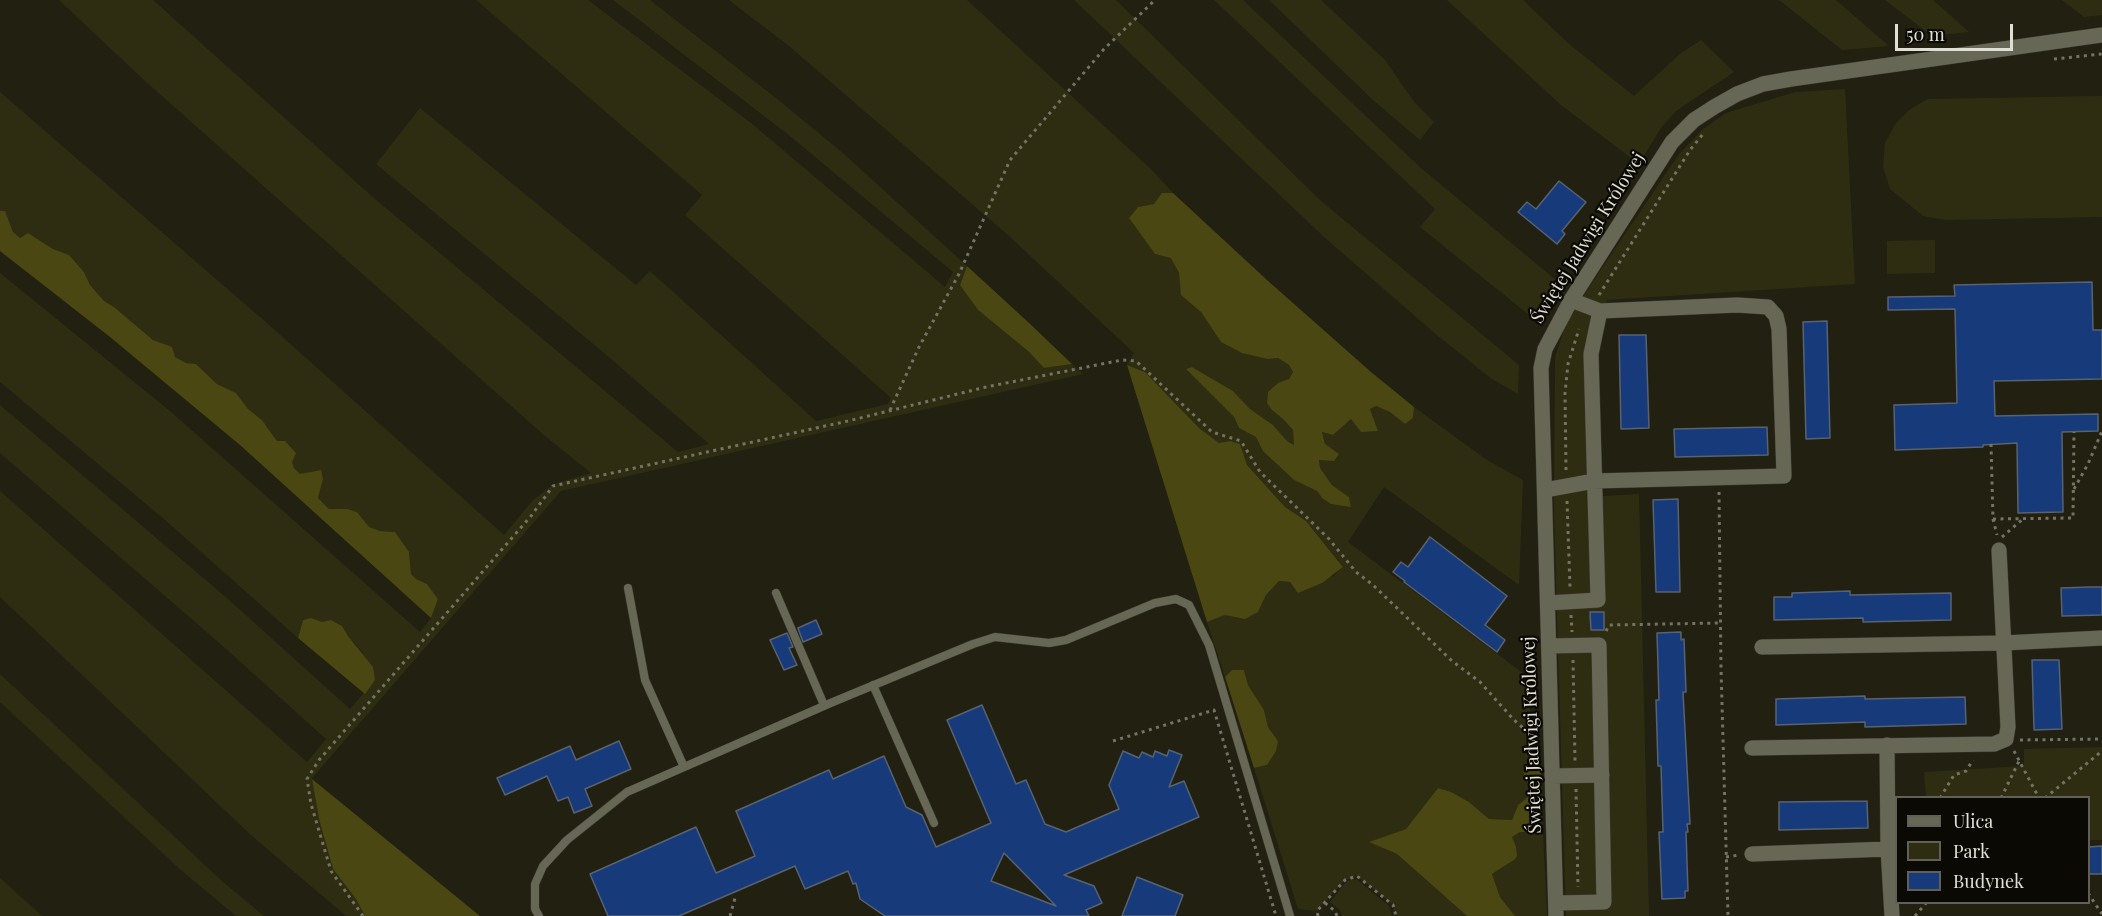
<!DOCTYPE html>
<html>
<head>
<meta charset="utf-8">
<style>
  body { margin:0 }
  #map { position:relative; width:2102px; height:916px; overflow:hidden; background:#212011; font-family:"Playfair Display",serif }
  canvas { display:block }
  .legend { position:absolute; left:1895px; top:796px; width:195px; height:108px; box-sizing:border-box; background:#0a0904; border:2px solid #605f58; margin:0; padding:8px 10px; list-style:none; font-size:18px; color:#e0dfd5 }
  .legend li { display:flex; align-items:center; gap:12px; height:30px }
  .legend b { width:30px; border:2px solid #605f58 }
  .scale { position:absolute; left:1895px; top:24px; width:118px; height:27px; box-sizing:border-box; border:3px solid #e0dfd5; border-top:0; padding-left:8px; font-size:18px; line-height:21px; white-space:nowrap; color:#e0dfd5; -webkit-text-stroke:4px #0a0904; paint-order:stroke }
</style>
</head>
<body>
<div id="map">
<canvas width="2102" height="916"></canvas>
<ul class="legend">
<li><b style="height:8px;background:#676755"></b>Ulica</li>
<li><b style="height:16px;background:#2f2d11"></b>Park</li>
<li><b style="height:16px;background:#163a7a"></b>Budynek</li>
</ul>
<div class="scale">50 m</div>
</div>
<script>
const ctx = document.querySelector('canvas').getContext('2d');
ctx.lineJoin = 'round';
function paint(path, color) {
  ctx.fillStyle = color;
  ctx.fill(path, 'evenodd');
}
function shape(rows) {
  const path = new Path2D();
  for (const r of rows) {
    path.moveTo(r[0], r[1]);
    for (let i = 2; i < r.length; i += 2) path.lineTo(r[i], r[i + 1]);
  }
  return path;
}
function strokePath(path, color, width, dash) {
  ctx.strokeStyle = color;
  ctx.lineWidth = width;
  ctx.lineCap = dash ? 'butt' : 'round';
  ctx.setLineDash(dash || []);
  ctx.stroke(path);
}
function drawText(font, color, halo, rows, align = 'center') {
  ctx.font = font + ' "Playfair Display",serif';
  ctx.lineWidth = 4.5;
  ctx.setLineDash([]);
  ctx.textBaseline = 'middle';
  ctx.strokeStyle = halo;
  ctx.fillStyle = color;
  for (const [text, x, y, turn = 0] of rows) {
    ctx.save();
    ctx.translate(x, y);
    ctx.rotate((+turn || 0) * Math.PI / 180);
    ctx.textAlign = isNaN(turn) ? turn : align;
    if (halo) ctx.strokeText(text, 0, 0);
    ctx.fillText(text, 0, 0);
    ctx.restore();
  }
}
const green = shape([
  [59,0,153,0,375,199,678,452,709,444,604,353,376,164,420,108,636,285,650,271,816,421,888,404,891,398,685,215,702,195,476,0,588,0,751,123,945,287,953,272,790,136,613,0,650,0,776,98,844,154,967,266,960,285,978,310,1028,351,1044,368,1072,364,1083,374,561,491,312,778,319,819,333,869,356,899,365,916,346,916,252,836,0,597,0,491,307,762,326,739,225,648,0,453,0,405,228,599,350,709,375,680,362,652,348,636,342,626,331,620,322,623,311,618,303,620,298,638,164,519,0,382,0,273,170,411,420,632,431,618,438,599,427,584,415,579,411,574,409,552,395,532,380,531,368,527,357,512,329,509,318,498,323,479,300,474,294,468,292,462,262,420,248,409,236,393,217,384,196,364,186,363,175,357,161,343,153,340,114,307,104,301,90,285,84,272,69,255,53,249,28,233,20,238,13,232,5,211,0,211,0,92,268,324,504,535,533,500,554,484,591,473,545,436,144,80],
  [729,0,967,0,1151,169,1173,193,1163,193,1154,204,1138,207,1129,218,1155,254,1171,257,1179,273,1182,295,1201,312,1221,342,1268,359,1278,358,1289,365,1293,372,1289,380,1278,383,1272,410,1283,419,1293,430,1295,445,1287,441,1273,425,1250,409,1233,391,1192,367,1187,370,1234,417,1239,428,1256,437,1264,451,1294,480,1317,491,1322,498,1331,504,1351,506,1349,497,1332,485,1320,468,1319,460,1325,444,1322,432,1333,435,1351,419,1378,431,1370,409,1376,406,1389,411,1405,424,1413,418,1414,407,1487,460,1523,480,1519,585,1384,487,1348,542,1524,674,1541,770,1535,765,1523,772,1530,788,1529,796,1518,805,1512,820,1489,819,1469,802,1438,788,1406,829,1370,842,1397,854,1467,916,1396,916,1393,905,1357,876,1345,880,1317,911,1298,909,1254,768,1267,765,1278,741,1268,727,1264,710,1248,685,1244,670,1232,670,1225,677,1207,622,1225,615,1258,612,1266,595,1279,581,1290,582,1334,576,1343,566,1306,521,1285,507,1247,465,1240,444,1230,441,1220,444,1199,428,1145,372,1127,365,1134,353,1009,236,789,46],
  [1074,0,1116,0,1321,201,1519,365,1518,394,1492,379,1438,336,1324,237],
  [1214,0,1243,0,1421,168,1562,285,1534,319,1420,227,1435,209],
  [1269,0,1321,0,1385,60,1415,103,1434,122,1420,140,1374,101],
  [1447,0,1523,0,1569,44,1634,96,1681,53,1701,40,1734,72,1676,111,1661,128,1639,164,1561,105],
  [1779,0,1836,0,1889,46,1842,50],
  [1885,0,1933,0,1969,32,1932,36],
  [2062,0,2102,0,2102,15,2084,17],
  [1845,89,1855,284,1607,300,1596,355,1603,496,1639,494,1649,916,1566,916,1554,512,1555,358,1567,320,1679,154,1703,129,1726,113,1795,92],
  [2102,96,2102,217,1946,220,1923,216,1890,189,1883,167,1885,143,1896,123,1909,110,1928,99],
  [1935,240,1935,273,1887,274,1887,241],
  [0,674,223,882,264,916,236,916,182,871,0,702],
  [2102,747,2102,840,2089,840,2088,798,1926,797,1924,772,2024,766,2024,749],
  [1542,812,1547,916,1515,916,1500,897,1492,874,1514,860,1512,837,1520,832,1534,832],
  [0,878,9,886,42,916,0,916],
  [1356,879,1389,906,1392,916,1342,916,1340,910,1330,902,1347,881]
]);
const forest = shape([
  [1162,193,1173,193,1267,280,1371,372,1414,407,1413,418,1405,424,1390,412,1376,406,1370,409,1378,431,1361,432,1351,419,1333,435,1322,432,1325,444,1339,454,1334,461,1319,460,1320,468,1332,485,1349,497,1351,507,1331,504,1322,498,1317,491,1294,480,1263,451,1256,437,1239,428,1234,417,1186,369,1192,367,1233,391,1250,409,1273,425,1287,441,1294,445,1293,430,1283,419,1272,410,1267,403,1268,392,1278,383,1289,379,1293,372,1289,365,1278,358,1268,359,1242,353,1221,342,1201,312,1181,295,1179,273,1171,258,1155,254,1129,218,1138,207,1154,204],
  [0,211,5,211,13,232,20,238,28,233,53,249,69,255,84,272,90,285,104,301,114,307,153,340,172,347,175,357,186,363,196,364,217,384,236,393,248,409,262,420,277,441,285,441,296,453,292,462,294,468,300,474,321,470,323,479,318,498,329,509,347,509,357,512,369,527,380,531,395,532,409,552,411,574,416,579,427,584,438,599,431,618,240,445,110,337,0,251],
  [967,266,1028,322,1072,364,1044,368,1028,351,978,310,960,285],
  [1127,365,1145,372,1199,428,1219,443,1230,441,1240,444,1247,465,1285,507,1306,521,1343,567,1322,583,1298,593,1290,582,1279,581,1266,595,1258,612,1245,619,1225,615,1207,622],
  [311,618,322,622,331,620,342,626,348,636,373,667,375,680,365,694,298,638,303,620],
  [1232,670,1244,670,1248,685,1264,710,1268,727,1278,741,1276,751,1267,765,1254,768,1225,677],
  [1536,765,1541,770,1542,812,1534,832,1520,832,1512,837,1516,847,1517,856,1514,860,1492,874,1500,897,1515,916,1467,916,1397,854,1369,842,1406,829,1438,788,1451,792,1469,802,1489,819,1512,820,1518,805,1529,796,1530,788,1523,772],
  [312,779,480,916,365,916,356,899,333,869,319,819]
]);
const building = shape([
  [1559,181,1586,202,1562,231,1565,234,1557,244,1518,212,1527,202,1536,209,1559,181],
  [2092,282,2093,330,2102,330,2102,379,1994,381,1995,416,2098,414,2098,431,2062,432,2063,512,2018,513,2017,443,1983,445,1983,447,1895,450,1894,405,1957,403,1955,309,1888,310,1888,297,1955,296,1954,285,2092,282],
  [1827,321,1830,438,1806,439,1803,322,1827,321],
  [1619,335,1646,335,1649,428,1621,429,1619,335],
  [1767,427,1768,455,1675,457,1674,429,1767,427],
  [1678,499,1680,592,1656,592,1653,500,1678,499],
  [1430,537,1507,596,1485,625,1505,640,1497,652,1404,582,1405,581,1393,572,1401,562,1408,567,1430,537],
  [2089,587,2102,587,2102,615,2062,616,2061,588,2089,587],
  [1850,591,1850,595,1951,593,1951,620,1863,622,1863,618,1774,620,1774,597,1792,597,1792,593,1850,591],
  [1590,612,1604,612,1604,630,1591,630,1590,612],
  [816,620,822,634,803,642,798,628,816,620],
  [1681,632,1681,640,1684,639,1686,692,1683,692,1690,824,1687,824,1688,832,1686,832,1688,891,1685,891,1685,898,1662,899,1659,832,1663,832,1661,766,1658,766,1656,700,1659,700,1657,633,1681,632],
  [787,633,793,647,789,648,797,665,784,670,770,640,787,633],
  [2032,660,2059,660,2062,729,2034,730,2032,660],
  [1865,696,1865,699,1965,697,1966,724,1865,727,1865,722,1776,725,1776,699,1865,696],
  [982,705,1016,784,1026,780,1045,824,1066,832,1119,809,1109,785,1123,751,1139,758,1142,752,1153,757,1155,751,1167,756,1169,750,1182,755,1169,787,1184,781,1199,817,1064,875,1094,886,1102,903,1086,910,1089,916,885,916,860,899,856,883,853,884,848,871,805,889,795,866,679,916,608,916,590,874,696,827,716,873,755,856,736,811,829,770,833,779,884,756,906,807,922,815,936,847,991,823,947,720,982,705],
  [1004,853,1056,906,991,881,1004,853],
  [619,741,631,769,585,789,592,806,574,813,568,797,558,801,547,776,505,795,497,778,570,746,576,760,619,741],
  [1867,801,1868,828,1779,830,1779,802,1867,801],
  [2102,846,2102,874,2089,874,2088,847,2102,846],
  [1137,877,1183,895,1175,916,1122,916,1137,877]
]);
const path = shape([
  [2054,59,2102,54],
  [1599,295,1690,150,1703,134],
  [890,410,919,347,959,274,1010,160,1104,49,1155,0],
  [1991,444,1993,519,1997,535],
  [1566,470,1565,393,1568,364,1579,329],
  [2074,489,2088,464,2102,431],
  [1719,492,1721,668,1728,916],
  [1567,501,1570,587],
  [1993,519,2073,518,2074,432],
  [2002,537,2024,518],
  [1571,615,1572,632],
  [1606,631,1609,625,1720,623],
  [1573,660,1575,761],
  [2020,740,2102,739],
  [1113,741,1214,710,1276,916],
  [2014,751,2039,798],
  [1576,789,1578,887],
  [1940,798,1954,775,1966,771,1973,760],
  [2001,798,2020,759],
  [2045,798,2102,751],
  [1726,857,1739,855],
  [2088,893,2102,914],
  [1325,903,1335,911,1337,916],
  [363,916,331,871,311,804,307,779,319,760,531,516,553,486,848,421,986,387,1122,360,1136,361,1212,432,1241,441,1260,472,1329,539,1356,572,1373,585,1452,661,1480,682,1514,720,1523,728,1536,729],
  [730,916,735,898],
  [1318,916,1317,911,1345,880,1357,876,1393,905,1396,916],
  [1915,916,1927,902]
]);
const service = shape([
  [628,588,645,680,684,767],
  [776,593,824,705],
  [873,685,934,823],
  [539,916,535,909,535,884,543,866,567,840,627,792,833,702,973,644,995,637,1049,643,1066,640,1155,603,1176,599,1189,605,1209,645,1290,916]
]);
const minor = shape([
  [1545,490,1594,481,1784,476,1779,329,1776,316,1768,307,1737,305,1600,311,1571,300],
  [1548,603,1598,600,1591,354,1600,311],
  [1549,646,1599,645,1604,902,1556,903],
  [1762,647,2004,643,2102,638],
  [1887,745,1888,849,1892,916],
  [1752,748,1994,744,2006,739,2008,727,1999,550],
  [1553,776,1602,775],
  [1752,854,1888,849],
  [1556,916,1541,368,1545,349,1571,300,1672,142,1694,120,1714,107,1737,94,1763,84,1791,79,2102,35]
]);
const streetNames = [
  ["Świętej Jadwigi Królowej",1588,238,-58],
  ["Świętej Jadwigi Królowej",1532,735,-92]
];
paint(green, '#2f2d11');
paint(forest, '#4a4713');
paint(building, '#163a7a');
strokePath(building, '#596271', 1.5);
strokePath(service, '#3a3830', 9);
strokePath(minor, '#3a3830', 16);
strokePath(path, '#747366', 3, [3, 4.5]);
strokePath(service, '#676755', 8);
strokePath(minor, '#676755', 15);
drawText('18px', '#e0dfd5', '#0a0904', streetNames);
</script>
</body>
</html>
